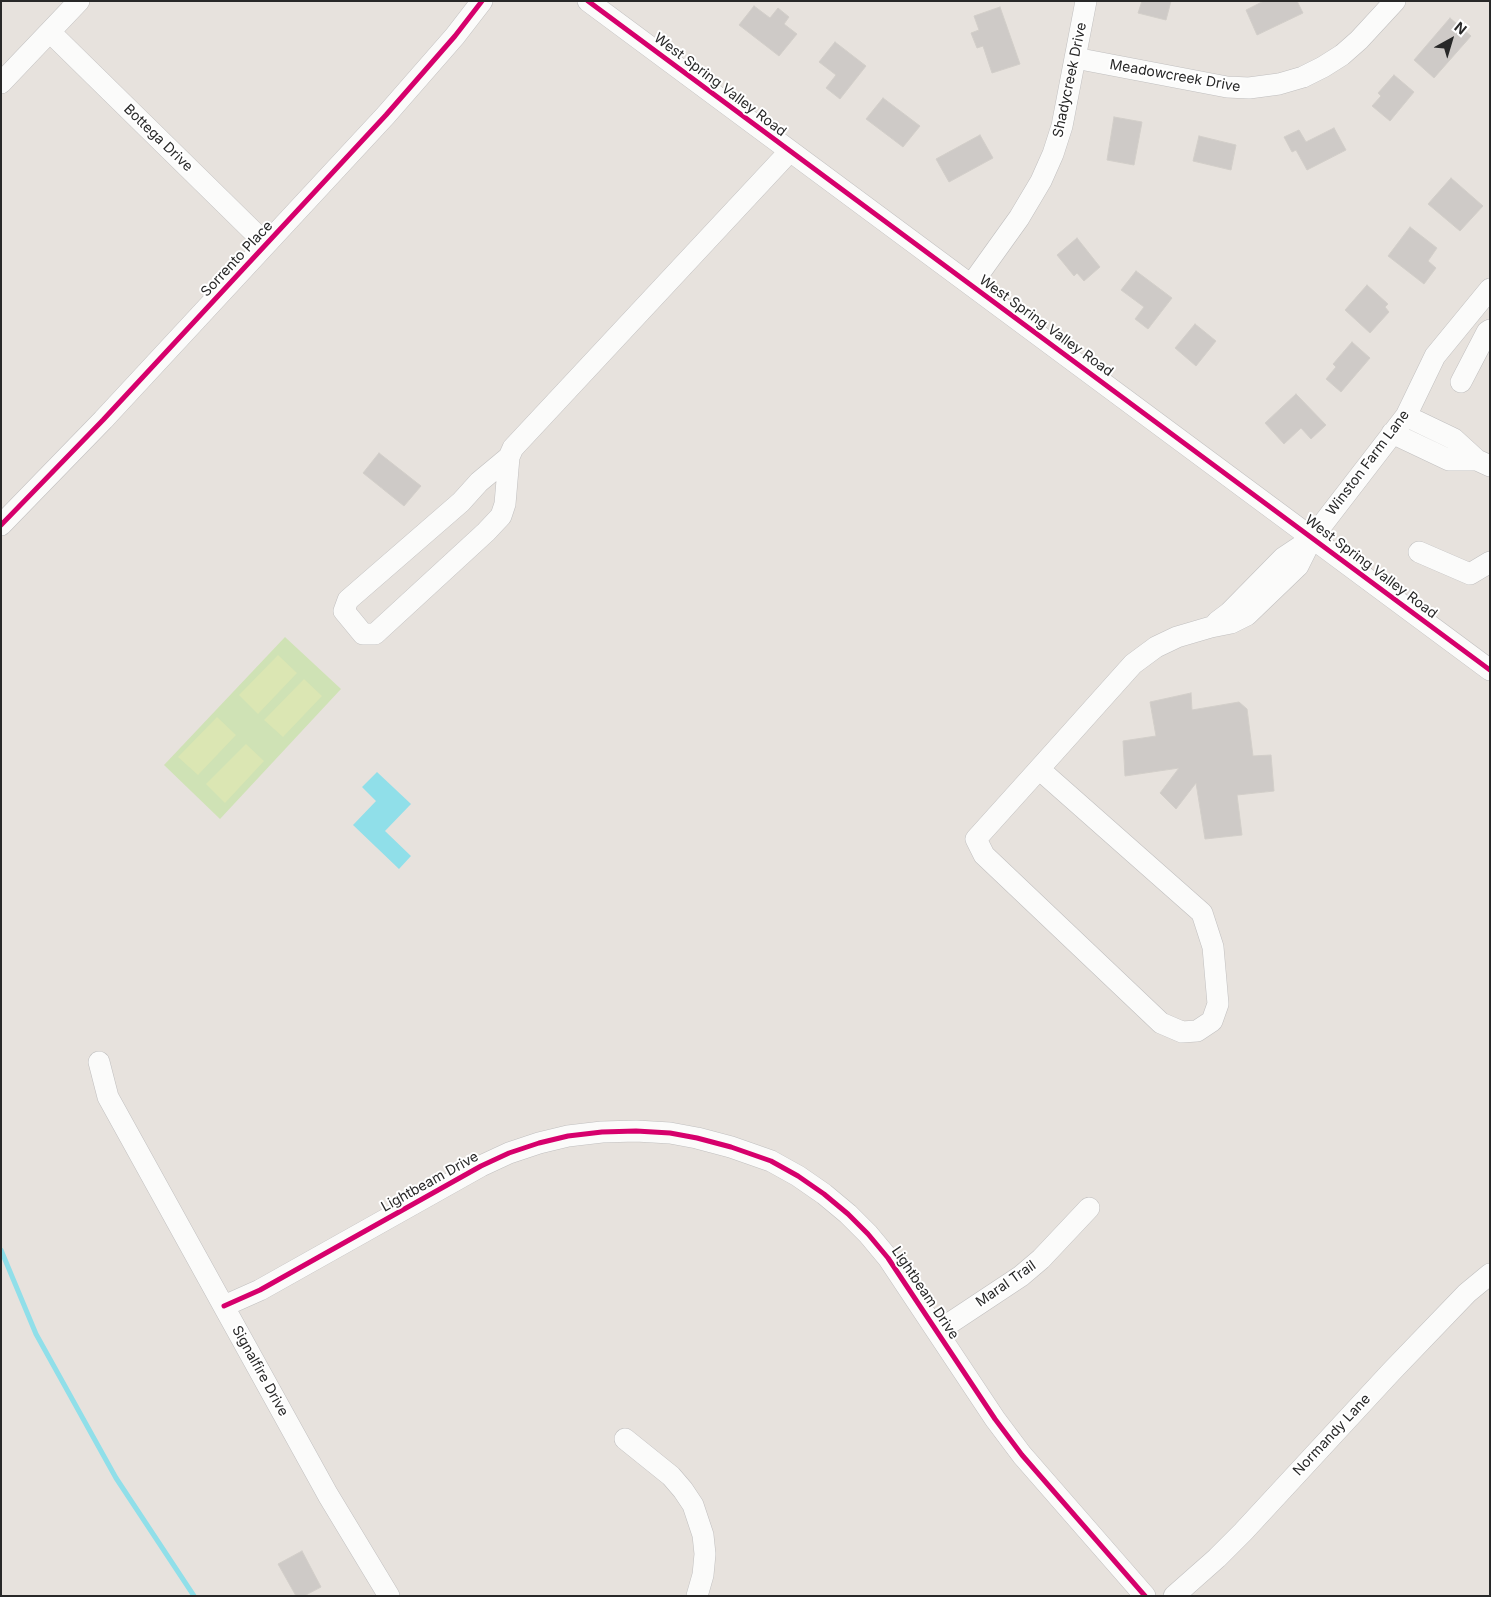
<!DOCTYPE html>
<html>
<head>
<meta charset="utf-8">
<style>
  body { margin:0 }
  #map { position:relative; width:1491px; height:1597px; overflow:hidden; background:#e7e2dd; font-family:Inter,sans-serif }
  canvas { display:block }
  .frame { position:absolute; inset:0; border:2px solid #282828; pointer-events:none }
  .north { position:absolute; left:1426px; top:15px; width:50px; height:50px; -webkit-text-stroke:4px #fff; paint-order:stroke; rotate:39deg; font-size:14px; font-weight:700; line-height:20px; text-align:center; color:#282828 }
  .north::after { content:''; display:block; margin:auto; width:18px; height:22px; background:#282828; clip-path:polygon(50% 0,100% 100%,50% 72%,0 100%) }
</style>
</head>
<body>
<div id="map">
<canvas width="1491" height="1597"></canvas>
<div class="frame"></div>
<div class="north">N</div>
</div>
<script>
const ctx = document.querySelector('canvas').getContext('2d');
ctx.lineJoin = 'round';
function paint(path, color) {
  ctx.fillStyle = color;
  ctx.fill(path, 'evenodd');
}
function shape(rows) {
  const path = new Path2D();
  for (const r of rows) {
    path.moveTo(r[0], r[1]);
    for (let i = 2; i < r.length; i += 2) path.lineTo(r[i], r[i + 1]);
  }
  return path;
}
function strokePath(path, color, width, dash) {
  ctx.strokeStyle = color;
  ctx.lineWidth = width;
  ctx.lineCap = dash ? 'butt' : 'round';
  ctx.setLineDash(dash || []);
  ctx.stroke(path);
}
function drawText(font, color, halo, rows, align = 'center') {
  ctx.font = font + ' Inter,sans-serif';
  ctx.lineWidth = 4;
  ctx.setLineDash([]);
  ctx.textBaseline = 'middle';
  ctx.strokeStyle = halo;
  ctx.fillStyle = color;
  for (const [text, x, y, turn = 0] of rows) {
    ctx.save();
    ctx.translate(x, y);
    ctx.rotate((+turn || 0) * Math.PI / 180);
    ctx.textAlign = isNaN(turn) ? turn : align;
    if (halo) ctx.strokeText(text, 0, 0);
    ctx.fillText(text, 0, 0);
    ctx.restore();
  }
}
const green = shape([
  [285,637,341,689,220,819,164,765]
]);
const pitch = shape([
  [278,655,297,673,258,714,239,695],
  [304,679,322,696,283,737,264,720],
  [217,717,236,735,198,775,178,757],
  [246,744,264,761,225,803,206,784]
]);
const water = shape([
  [377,772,411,804,385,831,411,856,399,869,353,825,376,801,362,787]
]);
const stream = shape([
  [1,1250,36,1334,116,1478,194,1596]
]);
const building = shape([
  [1142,1,1171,1,1166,20,1138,13,1142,1],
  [1264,1,1297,1,1303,13,1257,35,1246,10,1264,1],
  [754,6,770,18,778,8,789,17,784,24,797,34,779,56,739,25,754,6],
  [1000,7,1020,64,992,73,983,46,977,48,971,33,979,30,974,16,1000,7],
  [1450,18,1471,36,1434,78,1414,60,1450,18],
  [835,42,866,66,840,99,826,88,836,75,819,62,835,42],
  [1394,75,1414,92,1390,121,1372,106,1381,96,1378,93,1394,75],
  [883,98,920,126,903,147,866,119,883,98],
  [1114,117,1142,122,1134,165,1107,160,1114,117],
  [1334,128,1346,150,1307,170,1296,150,1292,152,1284,137,1299,130,1306,142,1334,128],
  [980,135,993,158,949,182,936,159,980,135],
  [1199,136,1236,145,1231,170,1193,161,1199,136],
  [1451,178,1483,206,1460,231,1428,204,1451,178],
  [1410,227,1437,248,1428,261,1436,268,1424,284,1388,256,1410,227],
  [1077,238,1100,267,1084,281,1077,273,1074,276,1057,255,1077,238],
  [1136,271,1172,298,1148,329,1135,319,1144,307,1121,290,1136,271],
  [1367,285,1388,304,1385,307,1389,312,1370,333,1345,310,1367,285],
  [1195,324,1216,341,1196,366,1175,348,1195,324],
  [1352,342,1370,358,1341,392,1326,379,1336,367,1333,364,1352,342],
  [1296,394,1326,425,1311,439,1301,428,1284,444,1265,423,1296,394],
  [379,453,421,486,404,506,363,473,379,453],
  [1191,693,1192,710,1239,702,1247,709,1253,756,1271,755,1274,791,1237,795,1242,835,1205,839,1196,783,1176,809,1160,793,1179,768,1125,776,1123,741,1156,736,1150,702,1191,693],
  [302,1551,321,1587,304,1596,296,1596,278,1564,302,1551]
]);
const minor = shape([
  [588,1,1490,670],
  [50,32,266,244],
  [1075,58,1227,87,1249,88,1279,84,1303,77,1323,67,1342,55,1359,40,1395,1],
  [1,83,79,1],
  [971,285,1019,218,1041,181,1053,154,1062,126,1086,1],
  [1461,382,1487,332,1490,330],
  [1406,416,1454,439,1477,460,1490,466],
  [1392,433,1449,460,1477,460],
  [509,457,479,482,461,502,348,600,344,611,363,634,375,634,486,532,501,516,505,504,509,457,513,448,790,151],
  [1,525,103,420,386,115,455,36,482,1],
  [1419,552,1470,574,1490,562],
  [1217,622,1229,613,1283,558,1310,540],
  [1039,769,1202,913,1213,947,1218,1004,1212,1021,1197,1031,1182,1032,1161,1023,984,855,976,839,1039,769,1133,664,1156,647,1177,637,1211,627,1231,623,1247,615,1298,566,1312,538,1406,416,1435,356,1490,289],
  [99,1062,108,1097,328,1495,389,1596],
  [224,1306,260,1290,481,1166,509,1153,539,1143,568,1136,602,1132,636,1131,670,1133,697,1138,731,1147,771,1161,798,1176,824,1194,848,1214,868,1234,888,1258,995,1419,1022,1455,1145,1596],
  [938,1331,1021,1276,1041,1259,1089,1208],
  [625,1439,671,1476,683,1490,693,1505,703,1535,705,1554,703,1575,697,1596],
  [1174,1596,1217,1558,1243,1532,1391,1372,1467,1293,1490,1274]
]);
const cycleway = shape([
  [588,1,1490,670],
  [1,525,103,420,386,115,455,36,482,1],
  [224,1306,260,1290,481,1166,509,1153,539,1143,568,1136,602,1132,636,1131,670,1133,697,1138,731,1147,771,1161,798,1176,824,1194,848,1214,868,1234,888,1258,995,1419,1022,1455,1145,1596]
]);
const streetNames = [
  ["Meadowcreek Drive",1175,76,10],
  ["Shadycreek Drive",1070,80,-78],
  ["West Spring Valley Road",720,85,37],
  ["Bottega Drive",158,138,44],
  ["Sorrento Place",237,259,-47],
  ["West Spring Valley Road",1046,326,36],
  ["Winston Farm Lane",1368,463,-53],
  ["West Spring Valley Road",1371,567,37],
  ["Lightbeam Drive",430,1182,-29],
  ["Maral Trail",1006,1284,-35],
  ["Lightbeam Drive",925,1293,56],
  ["Signalfire Drive",260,1371,61],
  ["Normandy Lane",1332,1435,-47]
];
paint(green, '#cfe2b5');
paint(pitch, '#dbe6b3');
paint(water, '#90dfe9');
strokePath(stream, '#90dfe9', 5);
paint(building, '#cecac7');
strokePath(building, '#d2cec9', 1);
strokePath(minor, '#c0bfbf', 22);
strokePath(minor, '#fbfbfa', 21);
strokePath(cycleway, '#d6006c', 5);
drawText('14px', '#282828', '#fff', streetNames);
</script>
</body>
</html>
